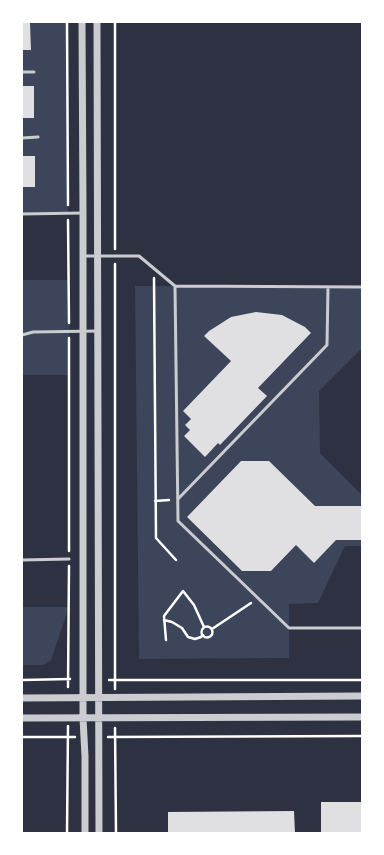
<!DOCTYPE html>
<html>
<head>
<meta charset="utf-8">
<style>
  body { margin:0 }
  #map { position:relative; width:384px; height:855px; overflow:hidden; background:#2d3142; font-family:"Space Grotesk",sans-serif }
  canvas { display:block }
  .frame { position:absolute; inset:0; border:23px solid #fff; pointer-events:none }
</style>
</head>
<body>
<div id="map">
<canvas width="384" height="855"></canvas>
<div class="frame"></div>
</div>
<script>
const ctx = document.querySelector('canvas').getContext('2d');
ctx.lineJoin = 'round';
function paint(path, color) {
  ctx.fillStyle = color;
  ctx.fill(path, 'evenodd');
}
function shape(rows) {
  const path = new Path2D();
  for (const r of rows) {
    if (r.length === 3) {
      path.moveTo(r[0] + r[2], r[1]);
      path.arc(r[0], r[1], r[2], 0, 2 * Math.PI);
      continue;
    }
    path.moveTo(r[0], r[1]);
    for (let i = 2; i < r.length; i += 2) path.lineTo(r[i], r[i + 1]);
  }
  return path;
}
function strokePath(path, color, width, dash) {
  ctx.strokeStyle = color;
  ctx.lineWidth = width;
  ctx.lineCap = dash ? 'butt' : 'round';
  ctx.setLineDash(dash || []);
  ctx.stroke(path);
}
const green = shape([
  [30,22,66,22,68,214,22,214,22,187,35,187,35,156,22,156,22,118,34,117,34,86,22,86,22,50,31,49],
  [22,280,70,280,69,375,22,375],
  [135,286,362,287,362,348,319,391,320,453,362,495,362,506,315,506,241,461,187,517,242,571,271,571,296,545,314,562,336,540,362,540,362,546,345,546,318,603,289,604,289,658,139,659],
  [282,315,305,327,311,334,258,388,218,443,205,456,184,436,190,430,185,425,191,419,183,411,231,361,205,336,209,331,231,317],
  [22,607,69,607,51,660,44,665,22,665]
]);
const building = shape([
  [22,22,30,22,31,50,22,50],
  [22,86,34,86,34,118,22,118],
  [22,156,35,156,35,187,22,187],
  [256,312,282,315,305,327,311,333,258,388,267,396,220,445,218,443,205,457,184,436,190,430,185,425,191,419,183,411,231,361,204,336,209,331,231,317],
  [241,461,269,461,315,506,362,506,362,540,336,540,314,563,296,545,271,571,242,571,187,517],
  [321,802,362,802,362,833,321,833],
  [294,811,295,833,168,833,168,812]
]);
const path = shape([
  [67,22,68,205],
  [115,22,115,249],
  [68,220,69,323],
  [115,264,115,689],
  [154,278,156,538,176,560],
  [155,501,169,500],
  [69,551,69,338],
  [164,620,172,622,182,628,188,637,195,639,201,637,203,635],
  [207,632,5.5],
  [212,629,251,603],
  [166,640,164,616,183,591,194,605,204,627],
  [22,680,70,679],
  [109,680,362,680],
  [68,687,69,566],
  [115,728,116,833],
  [22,737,75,737],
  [108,737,362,736],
  [67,833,68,726]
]);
const service = shape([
  [22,72,34,72],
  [22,138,38,137],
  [22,214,83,213],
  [84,256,139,256,175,286],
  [362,287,175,286,178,521,289,628,362,628],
  [22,335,33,332,98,331],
  [178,499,327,345,328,287],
  [22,560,69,559]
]);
const tertiary = shape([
  [82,22,83,213,83,718,85,756,85,833],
  [97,22,99,833],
  [22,698,362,696],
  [22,718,362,717]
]);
paint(green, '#3c4559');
paint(building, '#e0e0e3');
strokePath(path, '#fff', 2.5);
strokePath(service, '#caccd0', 3);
strokePath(tertiary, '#caccd0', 7);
</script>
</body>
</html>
